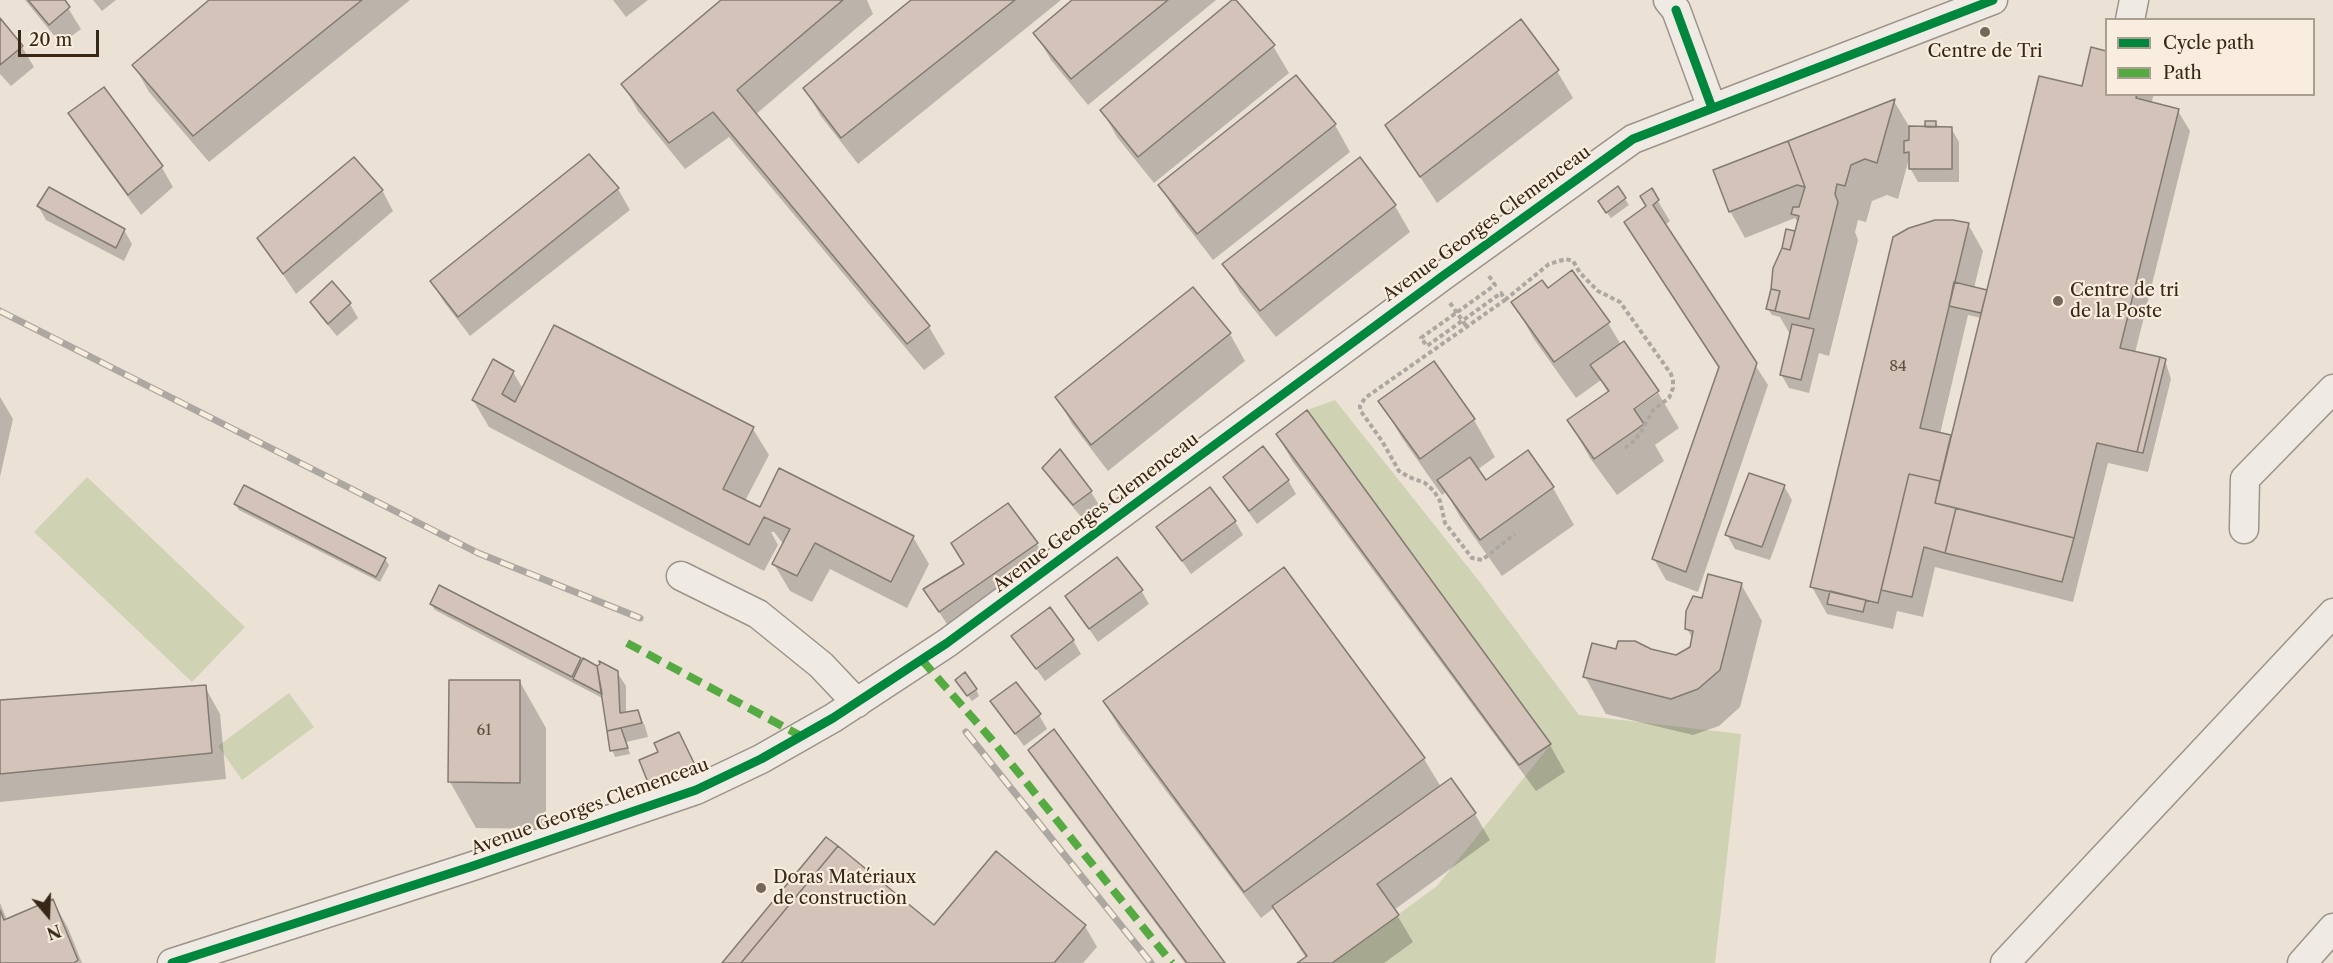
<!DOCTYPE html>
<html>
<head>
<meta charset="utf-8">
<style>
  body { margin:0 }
  #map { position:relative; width:2333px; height:963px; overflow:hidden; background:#ebe2d5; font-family:"Libre Caslon Text",serif }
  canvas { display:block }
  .legend { position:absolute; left:2105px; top:18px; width:210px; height:78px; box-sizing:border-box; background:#f8edde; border:2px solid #aa9e8e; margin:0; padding:8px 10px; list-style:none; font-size:18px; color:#362716 }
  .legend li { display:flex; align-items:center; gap:12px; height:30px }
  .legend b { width:30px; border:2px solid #aa9e8e }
  .north { position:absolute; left:18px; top:885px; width:60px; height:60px; -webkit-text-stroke:4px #f8edde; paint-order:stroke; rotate:161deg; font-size:16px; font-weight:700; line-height:24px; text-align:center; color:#362716 }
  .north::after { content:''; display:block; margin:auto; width:21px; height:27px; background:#362716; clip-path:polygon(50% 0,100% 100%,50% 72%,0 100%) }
  .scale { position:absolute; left:18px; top:30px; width:81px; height:27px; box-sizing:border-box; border:3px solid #362716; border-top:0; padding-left:8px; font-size:18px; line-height:21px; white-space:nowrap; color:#362716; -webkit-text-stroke:4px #f8edde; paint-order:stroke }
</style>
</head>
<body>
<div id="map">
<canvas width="2333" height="963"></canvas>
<ul class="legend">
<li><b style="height:8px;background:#00873e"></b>Cycle path</li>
<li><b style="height:8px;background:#55aa42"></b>Path</li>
</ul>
<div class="north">N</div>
<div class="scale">20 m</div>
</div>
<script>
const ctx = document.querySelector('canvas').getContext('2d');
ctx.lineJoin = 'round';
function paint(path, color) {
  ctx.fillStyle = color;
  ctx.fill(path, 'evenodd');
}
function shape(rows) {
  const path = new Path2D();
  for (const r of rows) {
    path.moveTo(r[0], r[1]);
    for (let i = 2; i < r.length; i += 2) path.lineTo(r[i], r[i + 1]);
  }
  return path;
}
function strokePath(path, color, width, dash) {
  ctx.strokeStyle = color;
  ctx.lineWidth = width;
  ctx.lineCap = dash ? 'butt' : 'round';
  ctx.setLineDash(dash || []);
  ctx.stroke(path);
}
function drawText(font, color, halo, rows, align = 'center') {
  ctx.font = font + ' "Libre Caslon Text",serif';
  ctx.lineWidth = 4.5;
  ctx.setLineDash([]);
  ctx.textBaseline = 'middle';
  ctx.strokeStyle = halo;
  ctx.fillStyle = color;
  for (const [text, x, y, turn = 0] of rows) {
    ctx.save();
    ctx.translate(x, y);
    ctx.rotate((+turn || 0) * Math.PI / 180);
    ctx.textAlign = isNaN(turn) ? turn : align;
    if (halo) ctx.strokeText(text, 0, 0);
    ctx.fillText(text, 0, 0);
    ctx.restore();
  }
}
const green = shape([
  [1335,400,1479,581,1579,715,1741,734,1715,963,1332,963,1437,886,1551,744,1307,410],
  [87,477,245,627,192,682,34,532],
  [289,693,314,727,242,780,218,746]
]);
const shadow = shape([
  [25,0,63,0,81,29,61,44],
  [93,0,116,0,102,11],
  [212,0,410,0,209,162,149,92,134,65],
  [613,0,648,0,626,17],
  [723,0,867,0,873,14,755,115,929,327,945,354,924,370,729,137,685,169,638,111,623,84],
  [913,0,1061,0,858,164,820,115,805,88],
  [1075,0,1216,0,1088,105,1051,60,1035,33],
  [0,20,22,47,34,67,11,86,0,74],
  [1273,46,1289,73,1154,183,1117,137,1102,110],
  [2092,49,2106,52,2104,84,2106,85,2106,94,2154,94,2151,104,2178,111,2190,131,2135,353,2165,360,2171,379,2148,472,2108,463,2073,602,1935,567,1923,617,1897,611,1893,629,1827,614,1812,587,1968,224,1983,251,1974,288,1987,292,2083,88],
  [1968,315,1981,318,1952,437,1940,434],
  [1557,71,1573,98,1437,203,1387,126],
  [1894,101,1910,128,1926,128,1935,123,1939,128,1951,128,1959,142,1959,182,1918,182,1910,168,1909,159,1898,199,1887,195,1872,201,1866,222,1858,220,1855,232,1858,240,1829,356,1819,353,1809,393,1789,388,1781,374,1791,336,1780,317,1772,315,1768,309,1788,231,1796,233,1798,223,1795,218,1745,238,1730,211],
  [70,113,161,166,173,187,141,215,82,134],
  [1335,125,1350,152,1213,260,1176,212,1160,186],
  [589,156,618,189,630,210,470,336,444,302,432,282],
  [1618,188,1629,205,1611,218,1603,208],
  [382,190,393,211,296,294,259,239],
  [1651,190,1670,221,1665,225,1768,385,1698,592,1666,580,1654,559,1720,369,1626,223,1647,207],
  [38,206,124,230,132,244,124,261,46,220],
  [1395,206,1410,232,1276,337,1240,292,1224,265],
  [332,284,350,304,358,318,337,336,320,316,312,302],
  [1547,290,1608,323,1621,345,1628,414,1657,394,1657,391,1679,428,1655,445,1664,461,1617,495,1590,458,1569,421,1608,393,1601,380,1576,398,1534,339,1513,302],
  [554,327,753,429,769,455,745,501,761,509,780,470,913,537,929,564,907,608,830,569,812,602,790,591,774,564,784,545,774,532,771,532,778,545,764,571,489,427,473,400,513,372,523,389],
  [1230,334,1245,361,1108,471,1072,424,1057,397],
  [1434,364,1474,420,1495,457,1477,470,1486,482,1528,452,1553,488,1574,525,1502,576,1460,517,1446,492,1442,495,1402,438,1380,401],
  [0,397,13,419,0,477],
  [1306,412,1550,745,1565,772,1536,791,1293,462,1277,435],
  [1044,468,1091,492,1099,505,1082,518,1052,482],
  [1224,478,1288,480,1296,494,1257,524],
  [1784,486,1792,500,1770,560,1735,549,1727,535],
  [235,504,385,559,389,565,380,582,239,510],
  [1235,521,1243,535,1191,574,1158,527],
  [1037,544,1048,564,952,632,925,590],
  [1283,569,1424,759,1441,787,1475,814,1490,840,1394,910,1413,942,1384,963,1299,963,1306,958,1274,908,1261,918,1120,729,1104,702],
  [1741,584,1762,621,1740,707,1719,726,1693,735,1606,714,1585,677,1617,651,1651,650,1676,656,1691,648,1693,639,1687,629,1703,600],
  [1141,590,1149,604,1098,642,1067,597],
  [431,604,580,659,583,663,617,672,626,686,626,713,637,712,645,726,648,737,626,742,630,754,615,757,612,750,604,699,435,610],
  [1013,637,1073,640,1081,654,1045,681],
  [520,682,546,728,546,829,476,828,450,782],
  [205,687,220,714,226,779,0,802,0,702],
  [961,687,976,689,979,696,972,701],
  [992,702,1039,715,1047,729,1024,746],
  [687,748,702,779,658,798,650,784,660,753],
  [1030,751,1224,963,1185,963,1042,771],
  [53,901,68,928,82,963,0,963,0,903,7,920],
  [1085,926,1097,947,1083,963,724,963,934,927]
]);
const building = shape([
  [28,0,65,0,70,7,49,25,28,0],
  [209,0,362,0,193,136,132,65,209,0],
  [721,0,843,0,737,90,930,326,907,344,713,112,669,143,621,84,721,0],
  [911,0,1015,0,841,138,803,88,911,0],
  [1072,0,1168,0,1071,79,1033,33,1072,0],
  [1232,0,1236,0,1275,45,1138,157,1100,110,1232,0],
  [0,18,23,46,0,65,0,18],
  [1521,19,1559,70,1420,177,1385,125,1521,19],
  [2091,47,2106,51,2106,94,2137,94,2136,98,2179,109,2120,348,2160,357,2137,452,2097,443,2074,538,1935,503,2039,76,2082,86,2091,47],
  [1296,75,1336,124,1197,234,1158,185,1296,75],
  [104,87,163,166,128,195,68,113,104,87],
  [1895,99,1877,163,1865,159,1851,165,1845,186,1837,184,1835,194,1838,202,1809,319,1775,311,1780,291,1771,289,1773,268,1782,248,1790,250,1799,216,1791,214,1793,207,1799,207,1805,187,1788,141,1895,99],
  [1925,121,1936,121,1936,127,1925,127,1925,121],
  [1909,126,1952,127,1952,169,1909,169,1909,152,1904,153,1904,141,1909,140,1909,126],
  [1788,141,1805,187,1797,185,1729,212,1713,170,1788,141],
  [589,154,619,188,458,317,430,281,589,154],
  [354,157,383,190,283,274,257,238,354,157],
  [1360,157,1396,205,1260,311,1222,264,1360,157],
  [1618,186,1626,198,1606,213,1598,201,1618,186],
  [49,187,125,229,116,248,37,206,49,187],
  [1652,188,1659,200,1653,205,1757,363,1686,572,1652,559,1719,367,1624,222,1646,206,1640,196,1652,188],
  [1935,220,1953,220,1969,223,1920,428,1951,435,1940,481,1909,474,1878,603,1810,587,1893,237,1909,228,1935,220],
  [1786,229,1795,231,1790,250,1782,248,1786,229],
  [1572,270,1610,322,1554,362,1511,302,1542,280,1548,288,1572,270],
  [332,281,351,303,328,324,310,302,332,281],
  [1954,282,1987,290,1981,313,1949,306,1954,282],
  [1193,287,1231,333,1091,445,1055,397,1193,287],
  [1771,289,1780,291,1775,311,1766,309,1771,289],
  [1792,324,1814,329,1801,380,1780,375,1792,324],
  [554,325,754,427,723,489,760,507,779,468,914,536,891,582,815,543,797,576,772,564,790,529,764,517,749,545,472,400,493,359,514,371,502,394,515,402,554,325],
  [1624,341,1659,391,1634,409,1644,424,1594,459,1567,420,1609,391,1590,365,1624,341],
  [2160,357,2166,359,2143,453,2137,452,2160,357],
  [1434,361,1475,419,1420,459,1378,401,1434,361],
  [1307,410,1551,744,1519,765,1276,434,1307,410],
  [1263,446,1289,480,1249,511,1223,477,1263,446],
  [1060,449,1092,491,1073,505,1042,468,1060,449],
  [1528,450,1554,487,1480,540,1437,480,1470,457,1486,480,1528,450],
  [1749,473,1785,485,1762,547,1725,535,1749,473],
  [1909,474,1940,481,1935,503,1956,508,1945,553,1924,547,1912,597,1881,590,1909,474],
  [244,485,386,558,376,577,234,504,244,485],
  [1210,487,1236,521,1182,561,1156,527,1210,487],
  [1008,503,1038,543,939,612,923,589,964,564,951,543,1008,503],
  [1956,508,2074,538,2062,582,1945,553,1956,508],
  [1117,557,1143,590,1089,629,1065,596,1117,557],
  [1284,567,1425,758,1244,892,1103,701,1284,567],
  [1708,574,1742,583,1720,670,1698,689,1671,699,1583,677,1592,643,1616,649,1618,641,1635,641,1651,649,1676,655,1690,647,1693,631,1685,629,1686,611,1693,596,1702,598,1708,574],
  [439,585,581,658,572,677,430,604,439,585],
  [1830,591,1866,600,1863,612,1827,604,1830,591],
  [1050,607,1074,640,1036,669,1011,636,1050,607],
  [583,658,597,666,602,694,573,679,583,658],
  [599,661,618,671,620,713,638,710,642,723,607,731,597,666,600,664,599,661],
  [965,672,977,689,967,696,955,680,965,672],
  [449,680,520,680,520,783,448,782,449,680],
  [1016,682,1041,714,1015,734,990,701,1016,682],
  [206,685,212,753,0,774,0,700,206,685],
  [621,728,628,748,610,751,607,731,621,728],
  [1054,729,1225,963,1187,963,1028,750,1054,729],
  [679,732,695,765,649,785,639,760,658,752,654,743,679,732],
  [1451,778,1476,813,1377,884,1399,915,1332,963,1297,963,1307,956,1272,906,1451,778],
  [826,837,838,846,741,963,722,963,826,837],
  [838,846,934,925,996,851,1086,925,1054,963,741,963,838,846],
  [53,899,78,960,74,963,0,963,0,910,4,920,53,899]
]);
const path = shape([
  [1489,276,1495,285,1421,338,1427,346,1501,293,1505,300,1365,398,1360,406,1360,410,1382,441,1399,471,1409,477,1425,483,1434,491,1440,501,1445,523,1472,558,1482,560,1515,534],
  [1505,300,1549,264,1566,259,1573,261,1580,273,1598,291,1620,302,1671,374,1673,381,1673,388,1669,398,1653,410,1641,432,1634,441,1625,448],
  [1450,303,1467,327]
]);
const minor = shape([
  [1668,0,1676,10,1712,108],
  [2130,20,2134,0],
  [2244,529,2245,479,2333,389],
  [681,576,758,614,821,665,857,703],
  [172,963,470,867,696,790,761,759,833,718,947,643,1444,275,1633,139,1993,0],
  [2005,963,2333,613],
  [2302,963,2333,928]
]);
const rail = shape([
  [0,311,478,553,640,618],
  [966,732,1151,963]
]);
const quiet = shape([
  [627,643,801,736],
  [922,660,992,740,1172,963]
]);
const cycleway = shape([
  [1676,10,1712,108],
  [172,963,470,867,696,790,761,759,833,718,947,643,1444,275,1633,139,1993,0]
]);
const markers = [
  [1985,32,6,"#756859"],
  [2058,301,6,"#756859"],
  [761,888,6,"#756859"]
];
const numberNames = [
  ["84",1898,367],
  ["61",484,731]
];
const poiNames = [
  ["Centre de Tri",1985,52,"center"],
  ["Centre de tri",2070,291],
  ["de la Poste",2070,312],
  ["Doras Matériaux",773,878],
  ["de construction",773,899]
];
const streetNames = [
  ["Avenue Georges Clemenceau",1487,224,-36],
  ["Avenue Georges Clemenceau",1096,513,-37],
  ["Avenue Georges Clemenceau",590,807,-20]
];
paint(green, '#d0d2b4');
paint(shadow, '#0003');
paint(building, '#d3c3b8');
strokePath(building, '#827b71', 1.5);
strokePath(minor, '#9c948b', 31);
strokePath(path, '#aca7a0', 4, [4.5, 3]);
strokePath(minor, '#efeae3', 28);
strokePath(rail, '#aca7a0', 7);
strokePath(rail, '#f8edde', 4.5, [14]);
strokePath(quiet, '#55aa42', 8, [15, 8]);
strokePath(cycleway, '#00873e', 9);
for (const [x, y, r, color] of markers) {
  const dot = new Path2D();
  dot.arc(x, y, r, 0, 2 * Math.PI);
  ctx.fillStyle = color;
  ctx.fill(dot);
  strokePath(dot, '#f8edde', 2);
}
drawText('15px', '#5d4e3e', null, numberNames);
drawText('18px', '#362716', '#f8edde', poiNames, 'left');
drawText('18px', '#362716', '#f8edde', streetNames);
</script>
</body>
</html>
